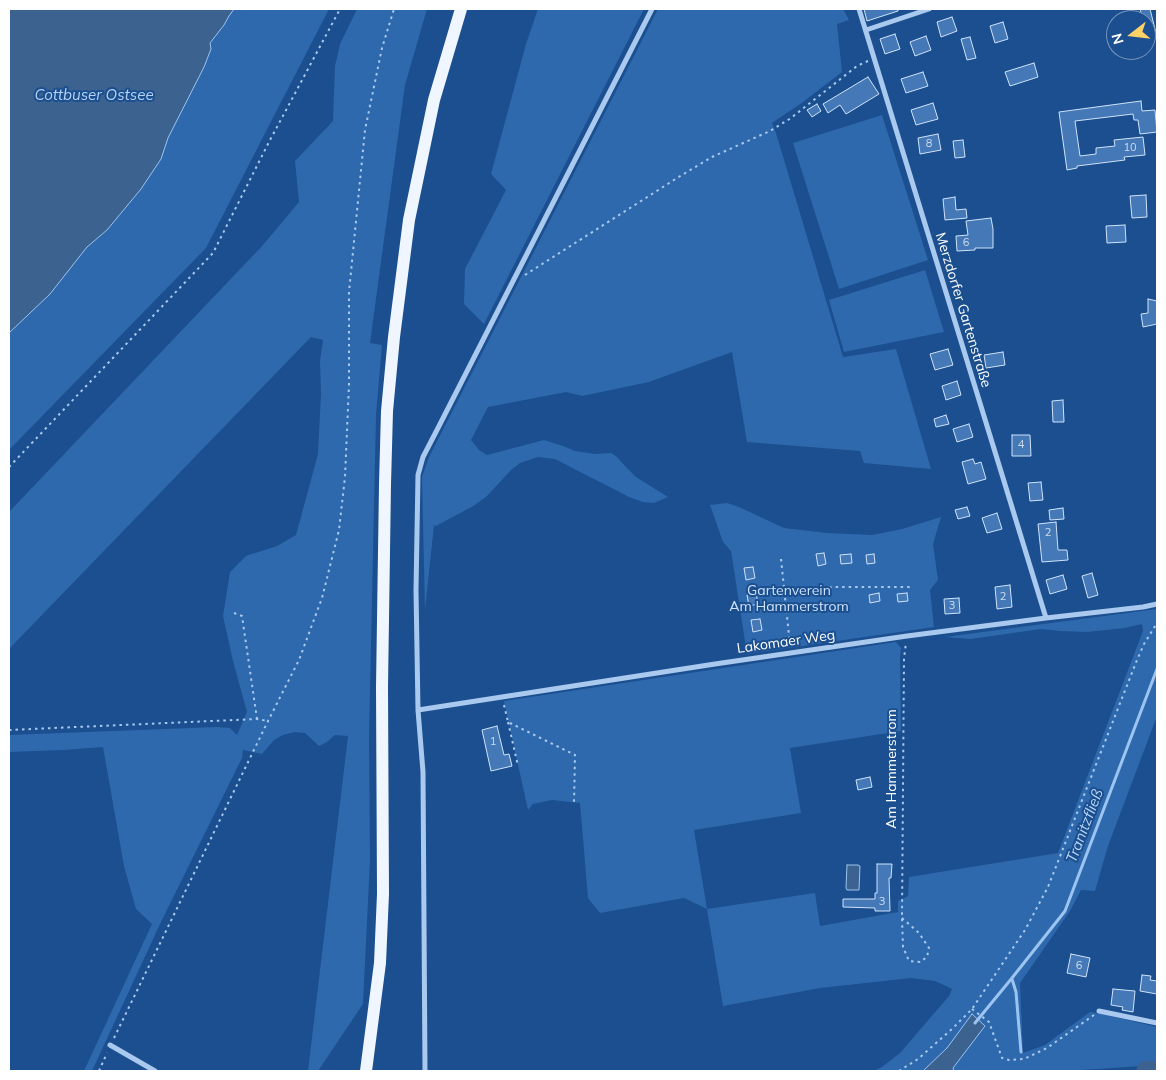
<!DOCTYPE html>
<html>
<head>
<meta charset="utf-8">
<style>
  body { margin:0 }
  #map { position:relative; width:1166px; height:1080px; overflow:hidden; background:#1b4f8f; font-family:Mulish,sans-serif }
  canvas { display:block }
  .frame { position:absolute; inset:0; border:10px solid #fff; pointer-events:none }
  .north { position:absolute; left:1106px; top:10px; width:50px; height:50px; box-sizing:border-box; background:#1b4f8f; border:1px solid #7695bc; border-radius:50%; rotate:254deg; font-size:14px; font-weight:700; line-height:20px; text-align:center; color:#fff }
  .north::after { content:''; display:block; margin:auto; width:18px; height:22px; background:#ffd166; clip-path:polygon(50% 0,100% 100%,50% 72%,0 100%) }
</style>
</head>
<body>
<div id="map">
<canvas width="1166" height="1080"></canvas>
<div class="frame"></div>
<div class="north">N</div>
</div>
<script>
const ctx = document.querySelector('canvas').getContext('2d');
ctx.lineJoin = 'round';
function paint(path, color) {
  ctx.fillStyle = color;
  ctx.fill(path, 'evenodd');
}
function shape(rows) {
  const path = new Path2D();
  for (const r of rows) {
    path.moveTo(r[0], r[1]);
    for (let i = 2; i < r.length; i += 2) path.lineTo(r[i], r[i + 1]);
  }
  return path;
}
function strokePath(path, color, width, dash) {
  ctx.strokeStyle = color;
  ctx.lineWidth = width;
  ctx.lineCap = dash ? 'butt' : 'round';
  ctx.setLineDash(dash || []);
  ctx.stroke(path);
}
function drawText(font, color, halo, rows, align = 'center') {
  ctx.font = font + ' Mulish,sans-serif';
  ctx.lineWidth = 4;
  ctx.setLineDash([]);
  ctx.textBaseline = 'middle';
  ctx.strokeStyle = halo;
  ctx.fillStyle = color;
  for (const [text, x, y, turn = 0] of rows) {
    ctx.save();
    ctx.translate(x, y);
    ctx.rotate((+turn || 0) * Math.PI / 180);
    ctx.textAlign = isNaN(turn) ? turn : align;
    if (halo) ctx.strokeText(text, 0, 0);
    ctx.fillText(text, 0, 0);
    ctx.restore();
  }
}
const green = shape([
  [234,9,329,9,206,248,9,450,9,333,50,294,87,247,107,230,141,189,161,159,168,138,204,67,211,49,209,43,224,25,229,16],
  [357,9,427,9,405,85,370,343,382,345,376,415,369,737,370,860,363,1004,318,1071,308,1071,348,736,335,735,327,742,319,746,305,733,295,732,283,735,274,740,262,754,243,750,242,758,160,924,92,1071,84,1071,152,924,136,909,124,866,103,747,63,750,9,752,9,735,217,727,230,728,237,735,247,712,233,661,223,616,230,572,246,556,277,546,296,535,318,454,321,394,320,361,323,340,311,337,9,649,9,512,263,245,299,202,295,161,333,121,335,66,340,44],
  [538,9,644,9,484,324,464,304,465,269,506,190,491,174,526,44],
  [658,9,843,9,849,20,837,24,842,72,803,102,772,123,776,133,843,357,896,349,931,469,864,463,860,451,747,442,732,352,649,382,582,396,566,392,488,407,471,440,479,450,487,455,544,440,563,446,575,451,595,454,611,453,617,457,625,466,636,477,668,497,654,503,643,502,629,497,555,459,538,457,520,463,511,470,487,496,475,505,436,526,434,525,425,610,422,477,429,457],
  [882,115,928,260,839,289,793,143],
  [925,270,944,332,844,352,829,300],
  [727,503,739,507,784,528,827,533,872,535,902,529,941,517,933,544,938,580,930,590,934,627,747,654,731,551,723,542,710,505],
  [1157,609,1157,716,1108,846,1095,891,1081,890,1070,911,1020,983,1023,1053,1045,1045,1090,1012,1102,1014,1157,1027,1157,1065,1066,1071,954,1071,953,1068,985,1026,972,1015,947,1048,923,1071,874,1071,882,1067,900,1053,949,996,952,989,935,981,911,978,820,988,723,1006,707,909,684,898,600,913,588,898,580,803,552,800,533,804,528,810,504,701,896,642,901,648,900,657,901,731,790,748,801,813,694,830,707,909,815,893,820,926,898,912,898,901,908,896,909,877,1058,853,1143,631,1142,624,1125,628,1087,632,1060,631,1041,629,971,639,945,637]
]);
const water = shape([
  [9,9,234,9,229,16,224,25,210,43,211,49,204,67,168,138,161,159,141,189,107,230,87,247,50,294,9,333,9,9],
  [847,865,858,865,860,866,859,890,847,890,846,888,847,865],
  [972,1014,985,1026,953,1068,954,1071,923,1071,947,1048,972,1014]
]);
const stream = shape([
  [1012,979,1016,992,1021,1052],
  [975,1023,1012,978,1065,911,1157,669]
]);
const river = shape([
  [1146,1071,1157,1071]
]);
const building = shape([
  [864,9,898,9,898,11,867,21,864,9],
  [1140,9,1150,9,1156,33,1148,35,1146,30,1146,20,1143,20,1140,9],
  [952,17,957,31,941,37,937,22,952,17],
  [1003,22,1008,39,995,43,990,26,1003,22],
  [895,34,900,49,885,54,880,39,895,34],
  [926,36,931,50,915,56,910,42,926,36],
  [970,37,976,58,967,60,961,39,970,37],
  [1034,63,1038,77,1010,86,1005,72,1034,63],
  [923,72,928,86,906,93,901,79,923,72],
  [868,77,879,94,846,114,840,105,828,113,823,104,868,77],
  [1141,101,1142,111,1155,110,1157,132,1140,134,1138,120,1134,120,1133,114,1075,121,1080,156,1096,154,1096,148,1115,146,1114,140,1143,137,1145,155,1124,157,1125,160,1077,166,1077,168,1067,170,1059,112,1141,101],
  [933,103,938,119,916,125,911,110,933,103],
  [817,104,821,111,812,117,807,110,817,104],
  [938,134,941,150,920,154,918,138,938,134],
  [963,140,965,157,955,158,953,141,963,140],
  [1146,195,1147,217,1132,218,1130,196,1146,195],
  [955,197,956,210,966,209,967,218,945,220,943,199,955,197],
  [991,218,993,229,993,248,975,248,975,250,957,251,956,236,968,235,966,221,991,218],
  [1125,225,1126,242,1107,243,1106,226,1125,225],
  [1148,299,1157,301,1157,324,1143,327,1141,314,1148,313,1148,299],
  [948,349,953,365,935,370,930,354,948,349],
  [1003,352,1005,365,986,368,984,355,1003,352],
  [957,381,961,395,946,400,942,386,957,381],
  [1063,400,1064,422,1053,422,1052,401,1063,400],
  [946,415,949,424,936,427,934,419,946,415],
  [969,424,973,437,957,442,953,429,969,424],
  [1012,435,1030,435,1031,456,1012,456,1012,435],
  [973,459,975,464,981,462,986,479,968,484,962,462,973,459],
  [1041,482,1043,500,1030,501,1028,483,1041,482],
  [967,507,970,516,958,519,955,510,967,507],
  [1063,508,1064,519,1050,520,1049,510,1063,508],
  [997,513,1002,529,987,533,982,518,997,513],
  [1056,522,1058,550,1067,550,1068,560,1042,562,1038,524,1056,522],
  [824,553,826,564,818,566,816,554,824,553],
  [851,554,852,563,841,564,840,555,851,554],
  [874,554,875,563,867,564,866,555,874,554],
  [753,567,755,578,746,580,744,568,753,567],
  [1092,573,1098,595,1088,598,1082,576,1092,573],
  [1063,575,1067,589,1050,594,1046,580,1063,575],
  [1010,585,1012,607,997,609,995,587,1010,585],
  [756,593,758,604,749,606,747,595,756,593],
  [879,593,880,601,870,603,869,595,879,593],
  [907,593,908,601,898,602,897,594,907,593],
  [959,598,960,613,945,614,944,599,959,598],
  [760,619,762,630,753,632,751,620,760,619],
  [497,726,504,755,509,754,512,766,491,771,482,730,497,726],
  [870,777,872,787,858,790,856,780,870,777],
  [877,864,892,864,891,878,889,878,890,911,875,911,875,908,843,907,843,899,875,899,875,893,877,893,877,864],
  [1071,954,1090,958,1086,977,1067,973,1071,954],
  [1142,975,1151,976,1150,980,1157,981,1157,994,1140,991,1142,975],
  [1113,989,1135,991,1133,1012,1122,1010,1123,1007,1111,1005,1113,989]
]);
const path = shape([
  [525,275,677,178,712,157,770,131,791,118,857,66,868,61],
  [9,467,213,253,269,142,340,9],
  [781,559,790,645],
  [784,593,834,587,911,587],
  [234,613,242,616,257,719],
  [504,705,508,722,575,755,574,804],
  [508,722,518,766],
  [9,730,257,719,268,721],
  [902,918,919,933,929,948,927,957,920,962,909,961,903,947,902,918,904,658,906,643],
  [972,1009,989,1022,1002,1058,1009,1060,1024,1059,1047,1048,1094,1015],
  [114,1038,268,721,299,660,322,598,339,530,345,477,349,384,349,292,365,130,382,48,394,9],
  [99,1071,107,1053],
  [899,1071,918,1059,952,1029,972,1009,1025,930,1048,887,1137,660,1144,644,1157,623]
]);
const street = shape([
  [859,9,1046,618],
  [866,30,929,9],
  [418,710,715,664,907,636,1046,618,1143,607,1157,604],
  [1099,1011,1157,1023],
  [110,1045,155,1071],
  [425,1071,423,772,418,710,416,590,418,475,423,457,438,428,652,9]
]);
const primary = shape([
  [366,1071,380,963,383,894,382,687,385,484,387,411,394,337,409,220,434,100,461,9]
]);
const numberNames = [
  ["8",929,144],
  ["10",1130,148],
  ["6",966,243],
  ["4",1021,445],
  ["2",1048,533],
  ["2",1003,597],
  ["3",952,606],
  ["1",493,742],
  ["3",882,902],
  ["6",1079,966]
];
const streetNames = [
  ["Merzdorfer Gartenstraße",963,310,73],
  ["Lakomaer Weg",786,642,-8],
  ["Am Hammerstrom",892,769,-90]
];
const parkNames = [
  ["Gartenverein",789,591],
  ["Am Hammerstrom",789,607]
];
const waterNames = [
  ["Cottbuser Ostsee",94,95],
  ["Tranitzfließ",1085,826,-69]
];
paint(green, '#2e69ad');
paint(water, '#3c6290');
strokePath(water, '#9cc4f0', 1);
strokePath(stream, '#9cc4f0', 3);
strokePath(river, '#3c6290', 20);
paint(building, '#4478b7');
strokePath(building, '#cfe3fa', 1);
strokePath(path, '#a9c9ee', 2, [2.5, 4]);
strokePath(street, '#a9c9ee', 5);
strokePath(primary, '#f0f6ff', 12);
drawText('11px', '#d0dded', null, numberNames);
drawText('14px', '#fff', '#1b4f8f', streetNames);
drawText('14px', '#cfe3fa', '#1b4f8f', parkNames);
drawText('italic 15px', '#b5d3f5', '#1b4f8f', waterNames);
</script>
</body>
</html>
